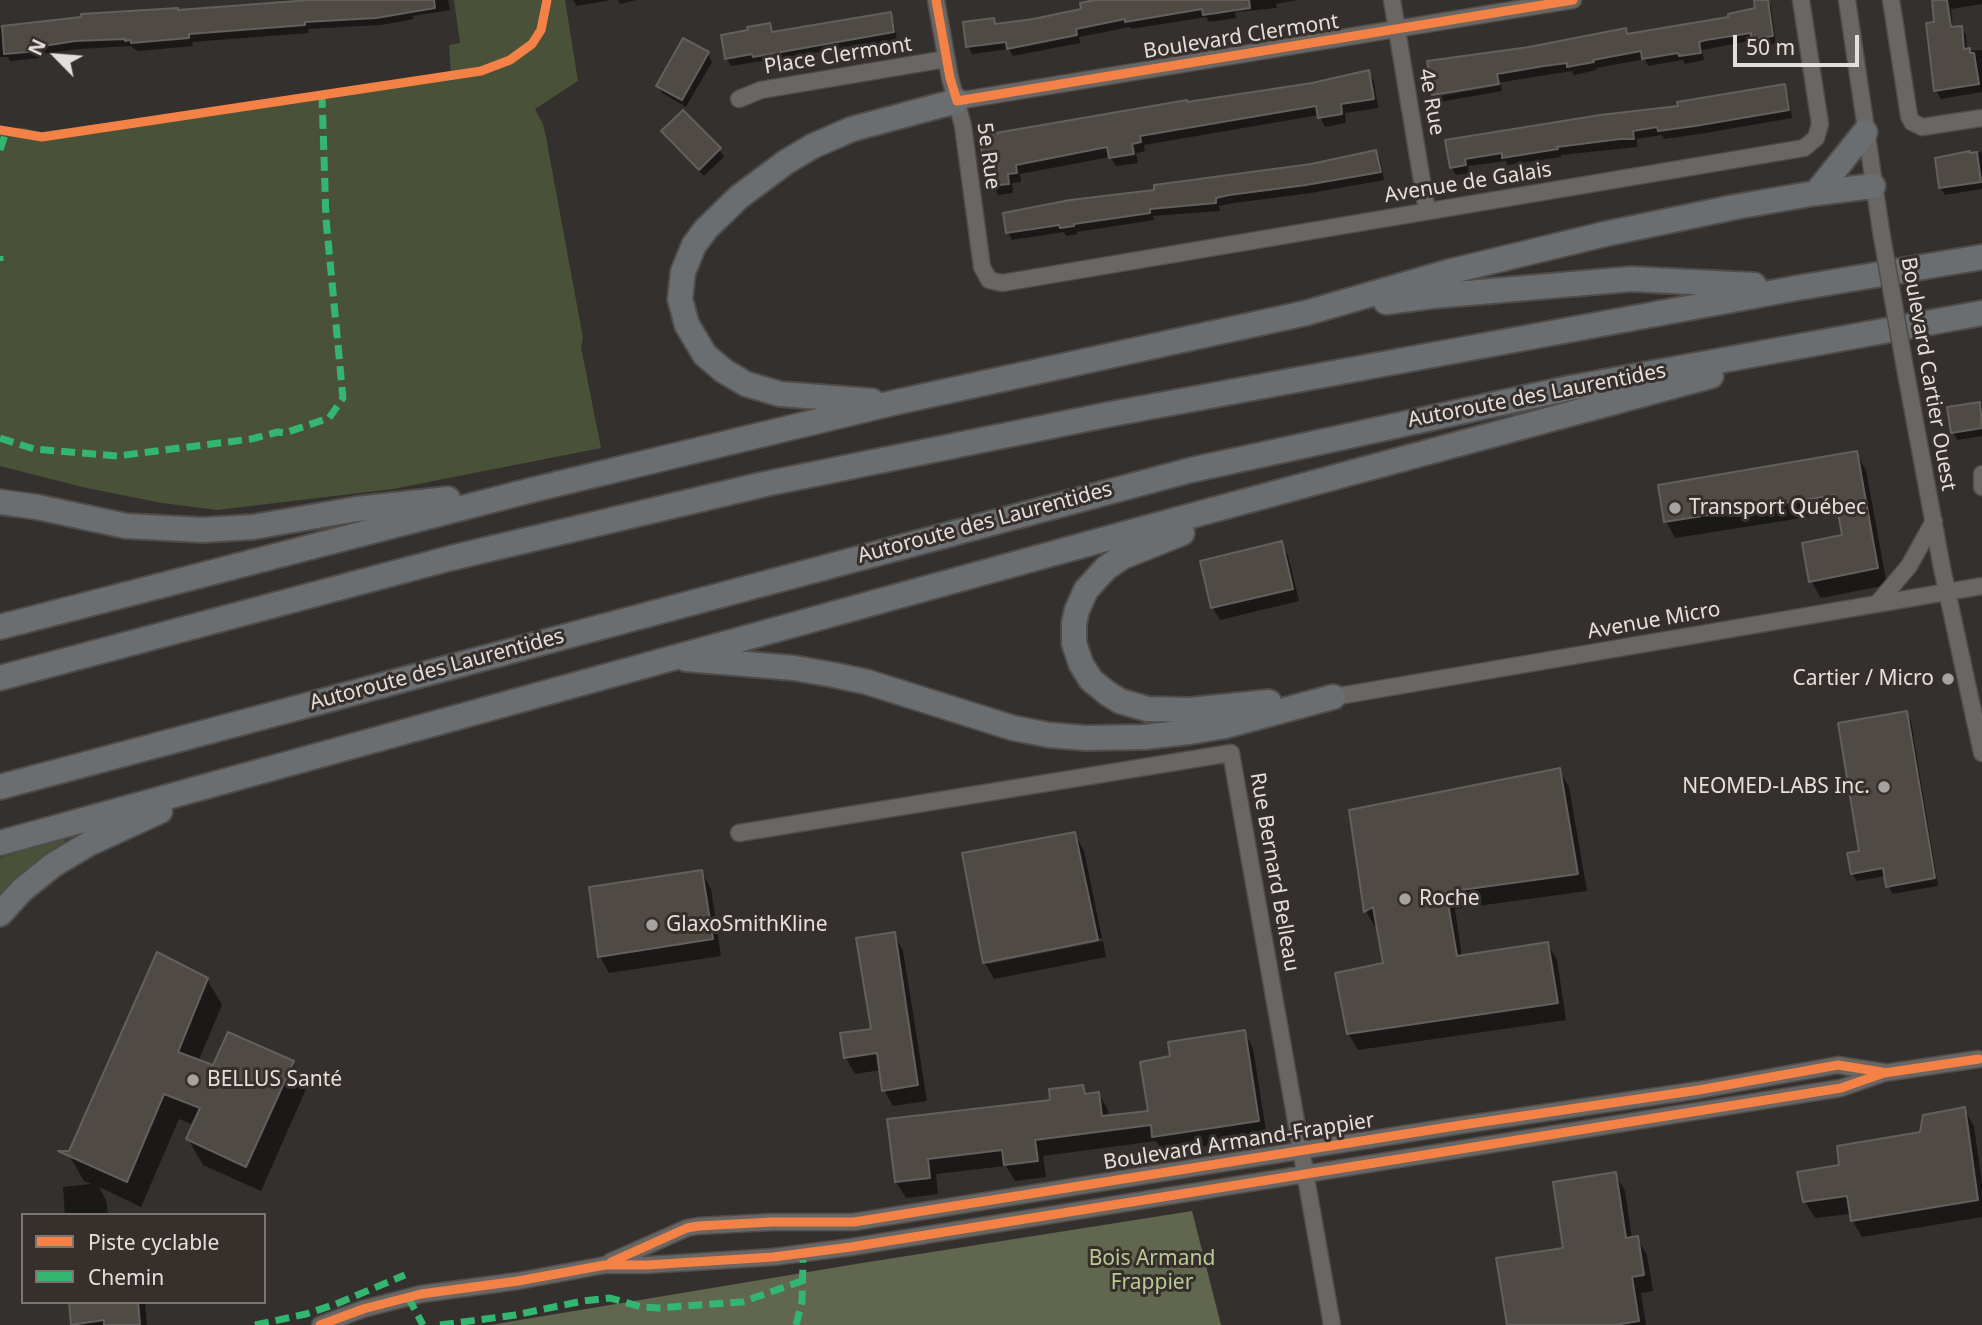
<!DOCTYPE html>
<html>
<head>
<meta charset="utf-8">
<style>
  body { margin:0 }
  #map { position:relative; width:1982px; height:1325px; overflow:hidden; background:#33302e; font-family:"Noto Sans",sans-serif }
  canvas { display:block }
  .legend { position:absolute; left:21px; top:1213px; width:245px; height:91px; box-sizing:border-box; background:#362f2b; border:2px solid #7c7572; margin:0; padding:9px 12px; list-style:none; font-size:21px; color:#e4dfdc }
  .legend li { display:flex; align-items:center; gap:14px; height:35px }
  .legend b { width:35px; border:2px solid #7c7572 }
  .north { position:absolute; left:21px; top:21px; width:70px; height:70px; -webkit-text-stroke:5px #362f2b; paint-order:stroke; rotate:295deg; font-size:19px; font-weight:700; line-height:28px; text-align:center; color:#e4dfdc }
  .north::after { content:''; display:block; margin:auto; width:24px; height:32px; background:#e4dfdc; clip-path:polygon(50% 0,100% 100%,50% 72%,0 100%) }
  .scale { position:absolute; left:1733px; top:35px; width:126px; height:32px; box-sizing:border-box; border:4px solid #e4dfdc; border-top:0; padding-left:9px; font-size:21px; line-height:24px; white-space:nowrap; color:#e4dfdc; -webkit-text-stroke:5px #362f2b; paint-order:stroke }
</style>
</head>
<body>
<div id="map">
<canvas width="1982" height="1325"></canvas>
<ul class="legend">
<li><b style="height:9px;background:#f48246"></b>Piste cyclable</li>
<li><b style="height:9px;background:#33b770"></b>Chemin</li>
</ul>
<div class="north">N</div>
<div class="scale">50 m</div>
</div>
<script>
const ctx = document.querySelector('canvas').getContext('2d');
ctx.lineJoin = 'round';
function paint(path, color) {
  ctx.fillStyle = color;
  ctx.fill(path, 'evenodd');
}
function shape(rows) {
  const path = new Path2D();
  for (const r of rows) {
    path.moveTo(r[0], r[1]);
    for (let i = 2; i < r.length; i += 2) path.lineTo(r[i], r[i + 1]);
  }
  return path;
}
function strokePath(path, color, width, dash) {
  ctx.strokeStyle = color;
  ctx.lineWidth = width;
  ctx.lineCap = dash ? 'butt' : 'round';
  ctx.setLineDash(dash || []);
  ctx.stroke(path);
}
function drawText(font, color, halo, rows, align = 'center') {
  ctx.font = font + ' "Noto Sans",sans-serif';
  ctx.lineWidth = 6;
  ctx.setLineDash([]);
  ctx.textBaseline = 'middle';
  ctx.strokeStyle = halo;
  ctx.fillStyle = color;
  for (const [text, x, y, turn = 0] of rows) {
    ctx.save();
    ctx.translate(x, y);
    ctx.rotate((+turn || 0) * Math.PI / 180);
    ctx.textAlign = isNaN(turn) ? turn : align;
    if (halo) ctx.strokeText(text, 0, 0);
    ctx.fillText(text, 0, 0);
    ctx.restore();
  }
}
const green = shape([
  [454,0,565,0,578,81,535,109,543,124,546,137,583,338,581,347,601,448,393,489,217,510,162,503,82,487,0,466,0,127,24,128,41,132,451,75,449,45,460,43],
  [64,838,67,848,0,901,0,858]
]);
const forest = shape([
  [1192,1211,1221,1325,490,1325,856,1264]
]);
const shadow = shape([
  [312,0,448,0,450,10,413,16,414,19,381,25,308,29,309,33,192,42,193,46,138,51,130,46,80,49,41,54,41,58,10,61,8,57,0,57,0,28,177,10],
  [573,0,611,0,577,6],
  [618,0,636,0,620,4],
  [1110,0,1297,0,1276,4,1277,8,1235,12,1236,18,1209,22,1206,17,1131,29,1130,27,1079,37,1080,43,1013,56,1009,49,972,54,968,46,993,20,996,26,1083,10],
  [1756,0,1767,0,1771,6,1776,44,1758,46,1754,40,1702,50,1704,60,1685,64,1683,60,1648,66,1645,59,1596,68,1597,70,1574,75,1572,71,1434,93,1434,95,1429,63,1529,49,1625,30,1628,36,1730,19,1757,9],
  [1933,0,1982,0,1982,4,1951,9,1953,29,1961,28,1966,35,1967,51,1982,50,1982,92,1941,99,1936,91,1928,25,1936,24],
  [890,14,894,22,897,40,731,66,727,59,769,25,774,33],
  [708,54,712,62,686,107,662,93,658,86],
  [1368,72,1374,81,1378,108,1345,113,1346,123,1325,127,1319,115,1144,145,1145,151,1136,153,1138,163,1116,166,1110,157,1020,174,1021,182,1012,183,1013,193,998,195,986,166],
  [1501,85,1502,91,1439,102,1435,97],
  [1784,86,1788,94,1792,118,1700,134,1664,139,1662,135,1637,139,1637,147,1561,155,1561,157,1508,165,1506,161,1468,166,1469,173,1456,175,1451,167,1447,142,1680,108],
  [663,132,719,149,724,157,704,176,668,140],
  [1376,152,1380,159,1384,180,1311,193,1234,203,1219,206,1220,211,1153,216,1154,220,1077,232,1078,234,1066,236,1064,232,1012,240,1008,232],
  [1982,152,1982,189,1945,195,1940,187,1936,160],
  [1982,404,1982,436,1957,440,1953,432,1949,409],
  [1856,453,1866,470,1887,585,1821,598,1811,581,1844,537,1840,512,1675,538,1666,521],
  [1281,543,1288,555,1299,601,1220,620,1213,608,1202,562],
  [1906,713,1911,721,1938,886,1892,894,1886,876,1857,881,1852,873,1861,853],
  [1559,770,1569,787,1587,891,1455,909,1462,957,1548,944,1557,960,1566,1020,1358,1050,1348,1033,1385,964,1378,926,1375,927,1366,911],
  [1075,834,1084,851,1102,938,988,960,988,964,1103,941,1106,957,994,979,985,963],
  [702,872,711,889,721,956,609,973,600,957],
  [894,934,903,951,927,1101,893,1106,884,1090,881,1070,855,1074,846,1058,873,1030],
  [207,979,222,1005,198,1062,214,1068,292,1062,307,1087,261,1191,203,1165,188,1139,194,1125,179,1119,141,1207,99,1187,106,1200,108,1215,65,1215,63,1187,91,1184,84,1181,69,1155],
  [1244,1032,1253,1048,1267,1137,1163,1152,1156,1141,1043,1156,1046,1177,1015,1181,1006,1166,936,1174,938,1194,906,1198,896,1182,889,1121,1052,1101,1083,1087,1088,1096,1099,1094,1108,1110,1109,1117,1150,1113,1172,1058],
  [1964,1109,1974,1126,1982,1183,1982,1217,1862,1237,1852,1220,1851,1214,1815,1218,1805,1202,1841,1166,1921,1134],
  [1615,1174,1625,1191,1632,1239,1637,1238,1647,1255,1653,1291,1641,1293,1646,1325,1509,1325,1565,1249],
  [71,1302,145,1302,147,1325,73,1325]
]);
const building = shape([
  [310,0,434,0,435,8,376,18,305,22,305,25,189,34,189,38,131,43,131,40,125,41,125,39,75,41,37,47,38,51,4,54,2,26,81,17,81,14,178,8,178,10,310,0],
  [1095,0,1249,0,1250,8,1203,15,1202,9,1125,22,1125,19,1076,29,1077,35,1007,49,1006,42,966,47,963,22,994,18,995,24,1033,19,1081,9,1080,3,1095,0],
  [1754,0,1768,0,1773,36,1751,39,1751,33,1706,40,1699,42,1701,53,1679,56,1678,53,1642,59,1641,51,1593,60,1594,62,1567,67,1567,63,1544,66,1497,74,1499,84,1432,95,1427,61,1529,47,1626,28,1627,34,1728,17,1728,14,1755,8,1754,0],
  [1932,0,1947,0,1951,27,1962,26,1964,49,1970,48,1970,53,1974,53,1979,84,1934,91,1926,23,1934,22,1932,0],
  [891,12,894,32,753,57,752,54,725,59,721,35,748,30,747,27,770,23,772,32,891,12],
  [683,38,709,52,682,100,656,86,683,38],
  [1369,70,1374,99,1341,104,1342,114,1318,118,1316,106,1140,136,1141,142,1132,144,1134,154,1109,158,1107,147,1016,165,1017,173,1008,174,1009,184,991,186,989,166,984,167,981,146,986,145,984,135,1187,100,1187,102,1312,83,1369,70],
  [1785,84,1789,110,1695,126,1658,131,1657,127,1633,131,1634,139,1620,139,1557,147,1558,149,1502,158,1502,153,1465,159,1466,165,1450,168,1445,140,1600,115,1678,106,1677,102,1785,84],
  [683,110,721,148,699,170,661,131,683,110],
  [1376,150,1381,172,1306,185,1229,195,1216,198,1216,203,1150,209,1150,213,1074,224,1074,226,1060,228,1059,225,1006,233,1003,213,1070,200,1154,190,1154,185,1311,164,1376,150],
  [1970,151,1970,153,1977,152,1981,182,1939,188,1935,158,1970,151],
  [1980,402,1982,428,1951,433,1947,407,1980,402],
  [1857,451,1878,568,1809,582,1802,543,1842,535,1835,495,1664,522,1658,485,1857,451],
  [1282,541,1293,589,1211,608,1200,561,1282,541],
  [1907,711,1935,878,1886,887,1883,868,1851,874,1847,853,1859,851,1838,723,1907,711],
  [1560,768,1578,874,1446,892,1457,956,1548,942,1558,1003,1347,1034,1335,973,1383,963,1373,907,1364,912,1349,810,1560,768],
  [1075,832,1098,940,983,963,962,853,1075,832],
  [702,870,713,939,598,957,589,887,702,870],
  [895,932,918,1085,882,1091,877,1053,844,1058,840,1033,871,1029,856,938,895,932],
  [157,952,208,978,178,1052,213,1065,228,1032,294,1061,246,1167,186,1139,200,1108,164,1094,127,1182,58,1151,69,1151,157,952],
  [1245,1030,1259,1121,1152,1137,1151,1125,1035,1140,1038,1161,1004,1165,1002,1150,928,1159,930,1178,895,1182,887,1119,1050,1100,1049,1089,1083,1085,1085,1094,1099,1092,1102,1116,1148,1111,1140,1062,1170,1056,1168,1042,1245,1030],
  [1965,1107,1978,1200,1851,1221,1847,1196,1803,1202,1797,1172,1839,1165,1837,1146,1920,1132,1923,1115,1965,1107],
  [1616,1172,1626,1238,1638,1236,1644,1275,1632,1277,1639,1321,1615,1325,1507,1325,1496,1258,1563,1248,1553,1182,1616,1172],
  [69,1302,138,1302,140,1325,104,1325,104,1320,71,1325,69,1302]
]);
const minor = shape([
  [936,0,950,78,963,126,982,267,989,280,1002,283,1804,148,1816,138,1820,124,1801,0],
  [1392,0,1427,211],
  [1847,0,1881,231],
  [1891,0,1909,116,1912,122,1922,127,1982,118],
  [739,99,761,90,946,59],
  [957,101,1573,0],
  [1905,368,1942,568,1982,753],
  [1982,474,1982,487],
  [1877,604,1909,566,1934,521],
  [1333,697,1982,586],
  [739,833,1231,753,1332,1325],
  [610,1262,687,1228,698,1226,772,1222,854,1222,1455,1126,1699,1090,1838,1065,1883,1072],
  [320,1325,363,1309,421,1294,518,1281,605,1265,647,1265,773,1257,851,1247,1841,1088,1884,1073,1979,1059]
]);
const highway = shape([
  [1816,193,1865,132],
  [1386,302,1433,296,1631,279,1754,285],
  [872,401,780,394,746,384,724,371,705,355,687,325,680,299,683,272,694,245,706,229,739,197,786,162,813,146,852,129,957,101],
  [0,502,37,507,126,526,203,530,253,527,357,509,448,499],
  [1182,533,1122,557,1106,568,1086,590,1077,610,1074,623,1074,643,1081,664,1091,680,1107,693,1120,701,1147,709,1190,710,1269,702],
  [0,627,532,490,897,402,1306,313,1448,272,1605,234,1735,207,1816,193,1873,186],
  [686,659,794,668,834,675,867,682,1013,728,1049,735,1086,738,1144,737,1189,732,1225,726,1333,697],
  [0,678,451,558,765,484,1111,414,1797,288,1982,257],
  [0,787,1191,470,1570,388,1982,313],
  [0,843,1142,529,1711,376],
  [0,914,22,890,53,865,90,843,160,811]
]);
const minorBridge = shape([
  [1881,231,1905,368]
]);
const quiet = shape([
  [0,150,6,132],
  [0,256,0,261],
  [0,438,34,449,117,456,251,439,278,432,285,433,329,418,343,398,326,219,322,95],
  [408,1297,423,1325],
  [255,1325,306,1314,336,1304,405,1275],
  [440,1325,515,1315,583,1301,610,1298,642,1307,658,1308,742,1302,802,1281],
  [796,1325,802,1302,803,1260]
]);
const cycleway = shape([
  [936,0,950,78,957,101,1573,0],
  [0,130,42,137,481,71,510,60,532,44,541,30,547,0],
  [611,1262,687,1228,698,1226,772,1222,854,1222,1455,1126,1699,1090,1838,1065,1882,1072],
  [320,1325,363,1309,421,1294,518,1281,605,1265,647,1265,773,1257,851,1247,1841,1088,1884,1073,1979,1059]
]);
const markers = [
  [1675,508,7,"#a6a29f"],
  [1948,679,7,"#a6a29f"],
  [1884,787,7,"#a6a29f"],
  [1405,899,7,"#a6a29f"],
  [652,925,7,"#a6a29f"],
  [193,1080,7,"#a6a29f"]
];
const streetNames = [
  ["Boulevard Clermont",1241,37,-9],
  ["Place Clermont",838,56,-9],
  ["4e Rue",1431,102,80],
  ["5e Rue",988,156,82],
  ["Avenue de Galais",1468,183,-9],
  ["Boulevard Cartier Ouest",1928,374,80],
  ["Autoroute des Laurentides",1537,396,-11],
  ["Autoroute des Laurentides",985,523,-15],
  ["Avenue Micro",1654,621,-10],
  ["Autoroute des Laurentides",437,670,-15],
  ["Rue Bernard Belleau",1274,872,80],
  ["Boulevard Armand-Frappier",1239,1142,-9]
];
const poiNames = [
  ["Transport Québec",1689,508],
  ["Cartier / Micro",1934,679,"right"],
  ["NEOMED-LABS Inc.",1870,787,"right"],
  ["Roche",1419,899],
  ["GlaxoSmithKline",666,925],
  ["BELLUS Santé",207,1080]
];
const parkNames = [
  ["Bois Armand",1152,1259],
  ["Frappier",1152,1283]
];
paint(green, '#4a5139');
paint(forest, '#60674e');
paint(shadow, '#0007');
paint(building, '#504a45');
strokePath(building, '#625f5d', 2);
strokePath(minor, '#4f4c4a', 19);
strokePath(highway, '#4f4c4a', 28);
strokePath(minor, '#696664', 16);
strokePath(highway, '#6b6e71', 24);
strokePath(minorBridge, '#4f4c4a', 19, []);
strokePath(minorBridge, '#696664', 16);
strokePath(quiet, '#33b770', 7, [14, 7]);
strokePath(cycleway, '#f48246', 9);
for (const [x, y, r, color] of markers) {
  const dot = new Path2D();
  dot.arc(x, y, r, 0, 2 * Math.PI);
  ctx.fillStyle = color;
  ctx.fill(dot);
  strokePath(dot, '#362f2b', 2.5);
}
drawText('21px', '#e4dfdc', '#362f2b', streetNames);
drawText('21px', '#e4dfdc', '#362f2b', poiNames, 'left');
drawText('21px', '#b9ca94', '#362f2b', parkNames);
</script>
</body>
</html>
